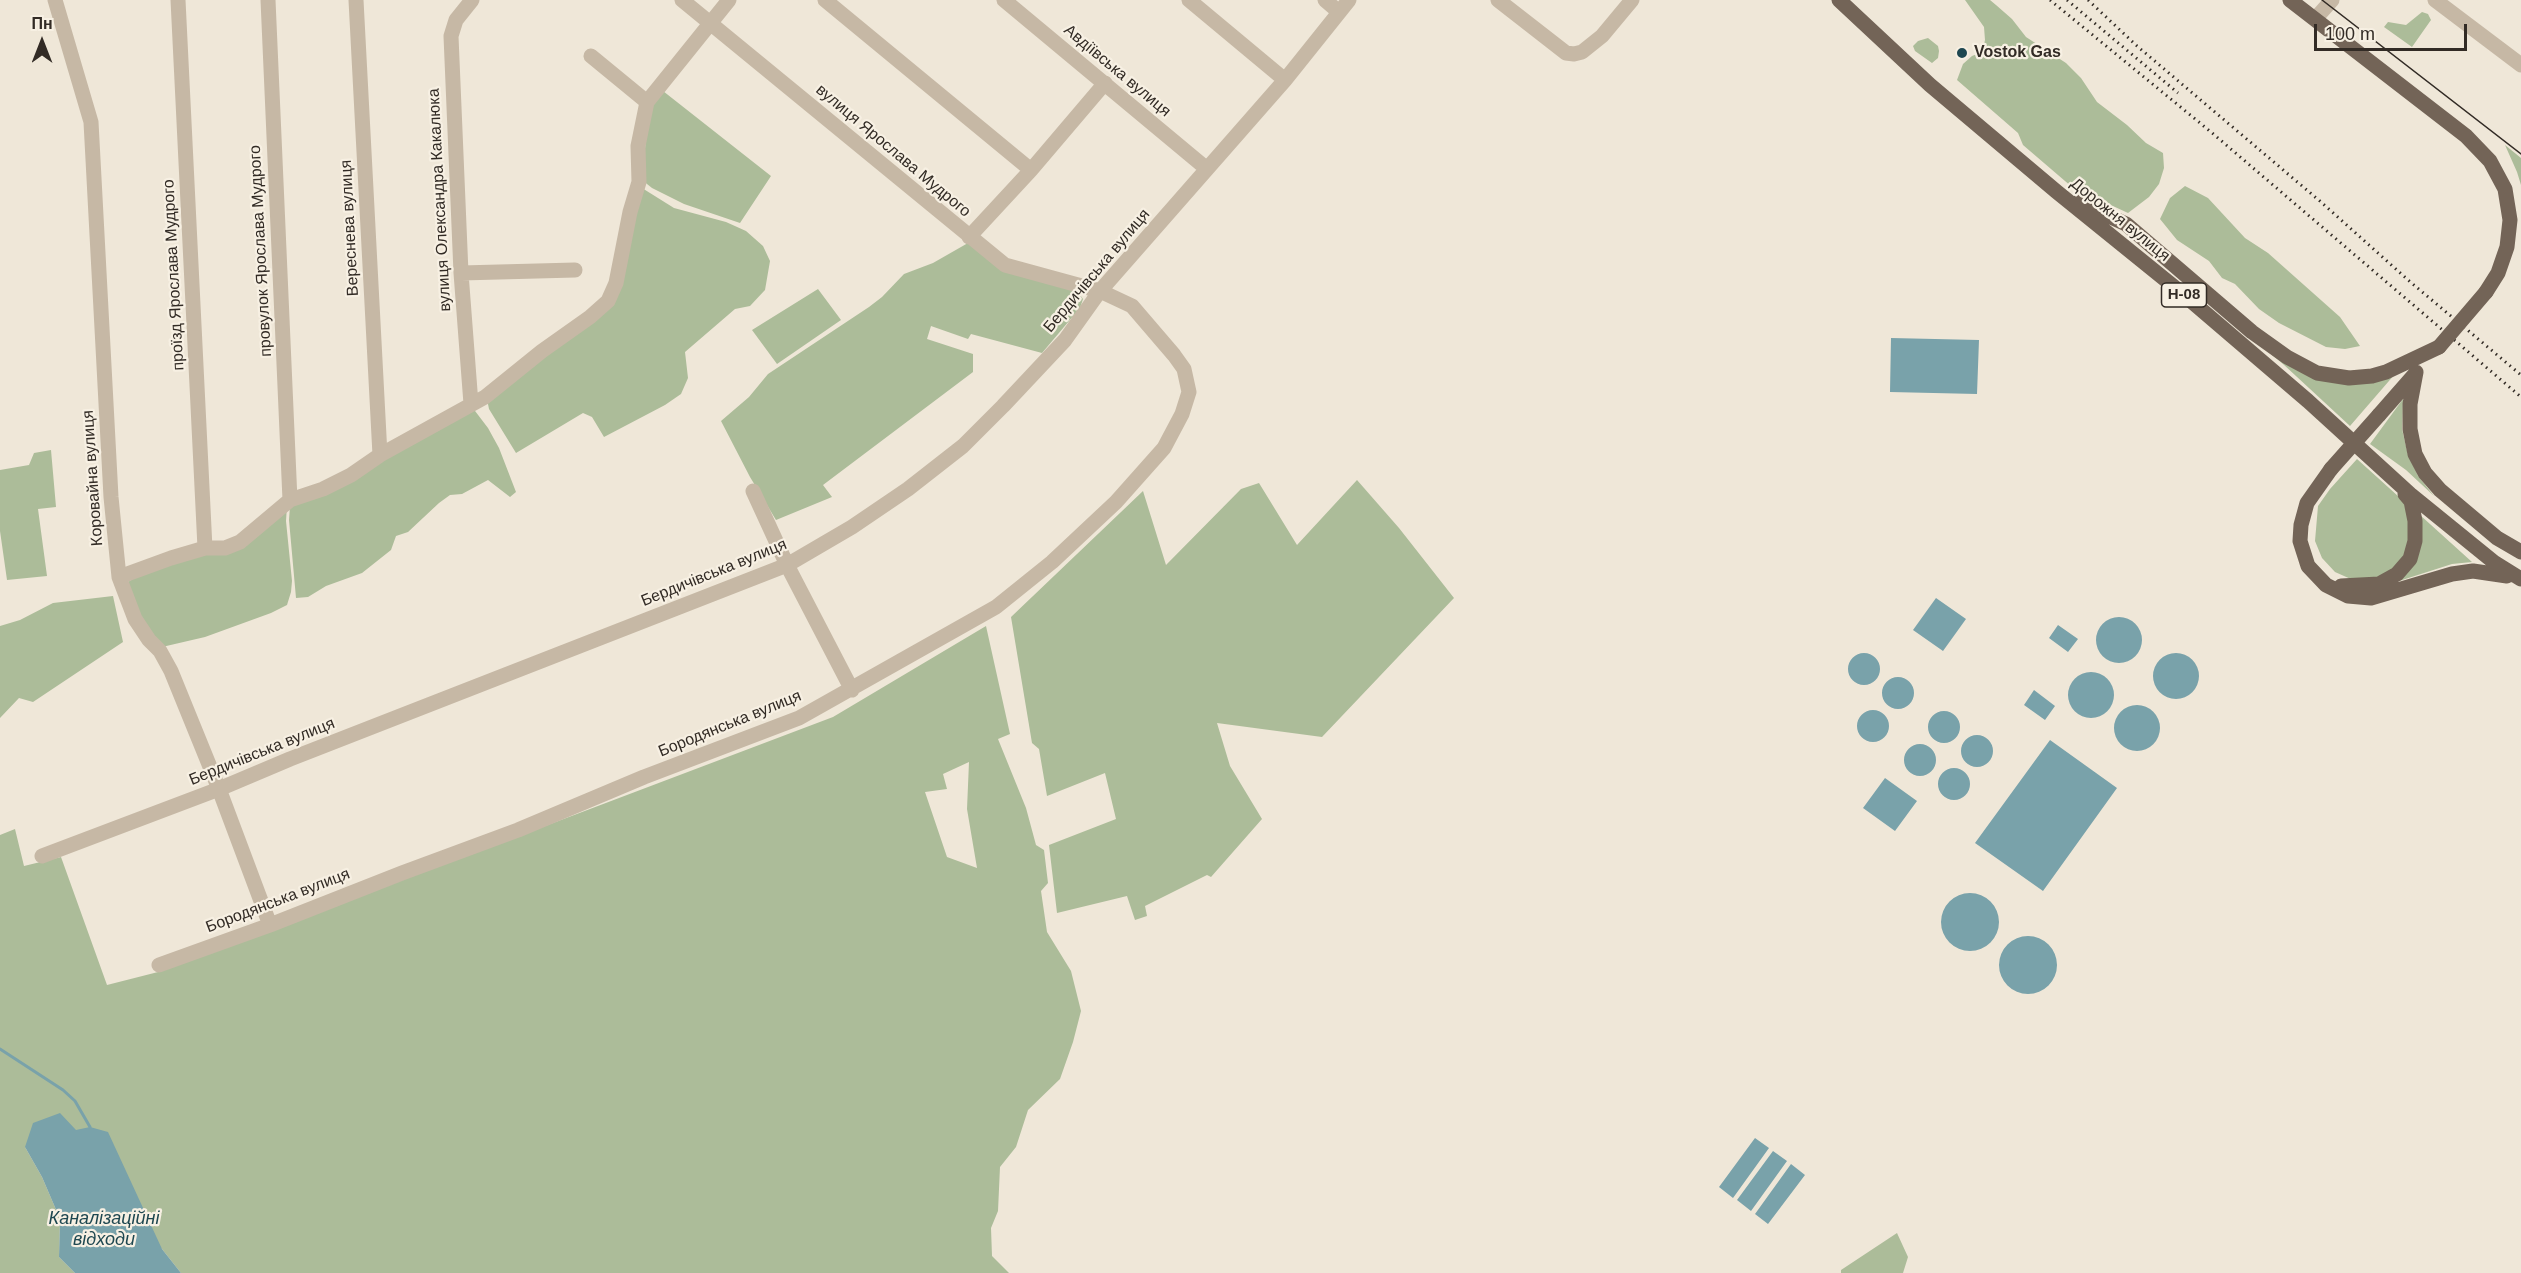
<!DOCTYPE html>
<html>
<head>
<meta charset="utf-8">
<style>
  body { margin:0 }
  #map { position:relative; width:2521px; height:1273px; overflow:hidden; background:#efe7d8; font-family:Helvetica,sans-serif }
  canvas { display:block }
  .north { position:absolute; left:12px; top:12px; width:60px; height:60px; -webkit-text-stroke:4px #f7f0e3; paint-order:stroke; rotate:0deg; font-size:16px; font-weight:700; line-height:24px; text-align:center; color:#322b25 }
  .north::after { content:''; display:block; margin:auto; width:21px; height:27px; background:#322b25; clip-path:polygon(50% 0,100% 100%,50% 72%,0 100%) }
  .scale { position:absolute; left:2314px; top:24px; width:153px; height:27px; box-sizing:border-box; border:3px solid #322b25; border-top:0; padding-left:8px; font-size:18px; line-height:21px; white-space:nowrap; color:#322b25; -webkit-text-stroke:4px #f7f0e3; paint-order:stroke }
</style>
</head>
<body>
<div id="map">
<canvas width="2521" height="1273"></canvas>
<div class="north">Пн</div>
<div class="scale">100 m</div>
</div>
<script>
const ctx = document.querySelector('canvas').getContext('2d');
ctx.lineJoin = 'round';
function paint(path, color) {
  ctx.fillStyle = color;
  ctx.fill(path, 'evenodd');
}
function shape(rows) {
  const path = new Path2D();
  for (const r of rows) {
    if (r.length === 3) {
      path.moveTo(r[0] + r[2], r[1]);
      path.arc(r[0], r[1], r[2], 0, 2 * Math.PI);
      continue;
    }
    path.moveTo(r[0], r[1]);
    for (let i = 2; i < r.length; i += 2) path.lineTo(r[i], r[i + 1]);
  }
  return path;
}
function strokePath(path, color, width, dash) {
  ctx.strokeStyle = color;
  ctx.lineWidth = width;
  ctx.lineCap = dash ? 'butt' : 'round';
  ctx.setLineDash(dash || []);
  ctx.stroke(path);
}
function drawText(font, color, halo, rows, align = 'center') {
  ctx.font = font + ' Helvetica,sans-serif';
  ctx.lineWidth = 4.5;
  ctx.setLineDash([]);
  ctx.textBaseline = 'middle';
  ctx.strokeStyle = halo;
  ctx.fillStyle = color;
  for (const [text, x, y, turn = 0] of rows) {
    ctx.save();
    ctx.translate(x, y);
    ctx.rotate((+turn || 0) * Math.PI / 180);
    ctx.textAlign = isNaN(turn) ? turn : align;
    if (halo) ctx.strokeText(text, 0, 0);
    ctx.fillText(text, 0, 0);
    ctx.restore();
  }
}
const green = shape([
  [1965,0,1990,0,1996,5,2012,19,2026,37,2066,63,2081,78,2097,102,2127,125,2146,143,2163,153,2164,168,2159,184,2149,197,2128,213,2072,187,2023,145,2018,133,1957,80,1963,64,1972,56,1982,52,1985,40,1984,27],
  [2422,12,2428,14,2431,20,2412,47,2384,27,2388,22,2406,25],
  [1928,38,1938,46,1939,51,1938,58,1932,63,1915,51,1913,46,1918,41],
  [663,91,771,176,740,223,684,204,652,188,642,180,649,106],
  [2505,145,2521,158,2521,185,2517,172],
  [2185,186,2208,198,2245,238,2268,253,2340,317,2360,346,2345,349,2326,347,2279,323,2259,309,2235,284,2222,278,2209,261,2177,240,2160,219,2170,198],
  [642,188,674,208,726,222,746,231,763,246,770,261,765,290,750,306,735,309,685,352,688,378,681,394,665,405,604,437,592,417,583,413,516,453,489,409,487,399,605,309],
  [968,243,1077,291,1083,299,1080,308,1042,353,971,334,968,339,931,326,927,339,973,354,973,372,823,485,832,497,776,520,750,477,721,421,749,397,768,374,869,307,882,297,904,274,933,263],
  [818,289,841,320,777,364,752,330],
  [2249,336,2298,370,2395,374,2350,426,2283,364],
  [2403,399,2402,429,2408,455,2418,476,2434,496,2406,470,2370,444],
  [472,407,488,428,499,448,516,492,510,497,488,480,462,494,450,495,439,503,408,532,396,536,391,550,362,573,326,586,308,597,296,598,289,520,290,506],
  [51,450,56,507,38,509,47,576,7,580,0,531,0,470,29,465,34,453],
  [2357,459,2409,506,2412,523,2404,560,2390,573,2372,580,2353,580,2335,572,2322,558,2315,541,2318,506,2330,489],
  [1357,480,1399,528,1454,598,1322,737,1217,723,1230,766,1262,819,1211,877,1207,875,1145,906,1147,916,1135,920,1127,896,1057,913,1049,845,1116,819,1105,773,1047,796,1039,749,1032,743,1011,617,1143,491,1166,565,1241,489,1259,483,1297,545],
  [287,506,286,521,292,581,291,592,287,605,271,613,205,637,162,647,138,618,128,582,131,580,172,561,226,551],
  [2420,515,2472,562,2452,564,2396,582],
  [113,596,123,642,33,702,19,698,0,718,0,626,20,620,53,603],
  [986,626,1010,734,998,739,1026,808,1036,845,1044,850,1048,883,1041,891,1047,932,1071,971,1081,1011,1073,1042,1060,1079,1028,1110,1016,1147,1000,1167,998,1211,991,1228,992,1256,1009,1273,181,1273,162,1249,25,1147,42,1177,60,1219,59,1257,75,1273,0,1273,0,835,15,829,24,866,61,857,107,985,162,971,833,717],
  [969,762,967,809,977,868,947,857,925,792,947,789,943,774],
  [1897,1233,1908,1257,1903,1273,1841,1273,1841,1270]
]);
const water = shape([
  [1891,338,1979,340,1977,394,1890,392],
  [1936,598,1966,619,1943,651,1913,630],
  [2119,640,23],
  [2058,625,2078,639,2068,652,2049,638],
  [1864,669,16],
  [2176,676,23],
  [2091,695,23],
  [1898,693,16],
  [2034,690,2055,706,2045,720,2024,705],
  [2137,728,23],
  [1873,726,16],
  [1944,727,16],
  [1977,751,16],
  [2050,740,2117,788,2043,891,1975,843],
  [1920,760,16],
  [1954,784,16],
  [1885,778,1917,801,1895,831,1863,808],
  [1970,922,29],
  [2028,965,29],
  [60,1113,76,1130,90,1127,108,1132,162,1249,181,1273,75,1273,59,1257,60,1219,42,1177,25,1147,33,1123],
  [1755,1138,1769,1148,1733,1198,1719,1187],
  [1773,1151,1787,1161,1751,1211,1737,1200],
  [1791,1164,1805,1175,1768,1224,1755,1214]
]);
const stream = shape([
  [0,1049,63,1090,75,1101,90,1127]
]);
const minor = shape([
  [55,0,91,122,111,497,119,577,135,619,149,640,160,651,171,671,219,789,270,925],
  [178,0,205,548],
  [268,0,290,500],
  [356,0,380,455],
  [825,0,1031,170],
  [1004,0,1207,169],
  [1189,0,1285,80],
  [1325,0,1339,12],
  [1498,0,1566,53,1574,54,1582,52,1602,36,1632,0],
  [2435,0,2521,65],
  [2316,18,2332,0],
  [591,56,647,102],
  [969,237,1031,170,1105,83],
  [461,273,575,270],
  [471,404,461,273,451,36,456,20,472,0],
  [753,491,787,565,852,690],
  [119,577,171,558,205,548,225,548,240,542,290,500,323,489,351,475,380,455,485,397,542,351,590,317,608,301,616,283,630,212,639,182,638,146,647,102,729,0],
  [42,856,219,789,290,759,787,565,852,527,908,489,963,446,1003,406,1065,340,1100,291,1285,80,1349,0],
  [159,965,270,925,402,873,518,830,644,777,799,718,996,607,1052,562,1116,502,1164,448,1182,414,1189,392,1184,369,1174,355,1132,306,1100,291,1005,265,682,0]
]);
const major = shape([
  [1839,0,1930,85,2057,192,2183,294,2308,401,2410,494,2495,563,2521,579],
  [2290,0,2466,136,2490,161,2505,189,2510,220,2507,247,2498,273,2486,292],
  [2078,202,2126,224,2252,332,2287,357,2317,373,2349,378,2372,376,2386,372,2439,347],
  [2416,372,2410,404,2410,429,2415,454,2425,473,2440,490,2497,538,2521,552],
  [2379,415,2415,374],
  [2331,469,2307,503,2301,525,2300,541,2308,566,2326,585,2348,596,2371,598,2452,574,2473,571,2507,576],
  [2341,586,2379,584,2397,574,2410,559,2415,541,2415,521,2411,501,2405,494]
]);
const tram = shape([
  [2322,0,2521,154]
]);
const rail = shape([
  [2050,0,2211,132,2521,397],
  [2067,0,2178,93],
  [2088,0,2137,46,2321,202,2408,280,2521,375]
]);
const majorBridge = shape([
  [2439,347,2486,292],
  [2331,469,2379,415]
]);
const markers = [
  [1962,53,6,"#1e4750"]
];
const shields = [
  [2184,295,45]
];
const shieldNames = [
  ["Н-08",2184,295]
];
const poiNames = [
  ["Vostok Gas",1974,53]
];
const streetNames = [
  ["Авдіївська вулиця",1117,71,40],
  ["вулиця Ярослава Мудрого",893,151,40],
  ["вулиця Олександра Какалюка",440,200,-93],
  ["Дорожня вулиця",2120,220,39],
  ["Вереснева вулиця",350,228,-93],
  ["провулок Ярослава Мудрого",261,251,-93],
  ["Бердичівська вулиця",1097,271,-50],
  ["проїзд Ярослава Мудрого",174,275,-93],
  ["Коровайна вулиця",93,478,-94],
  ["Бердичівська вулиця",714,573,-22],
  ["Бородянська вулиця",730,724,-22],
  ["Бердичівська вулиця",262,752,-22],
  ["Бородянська вулиця",278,901,-21]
];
const waterNames = [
  ["Каналізаційні",104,1219],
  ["відходи",104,1240]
];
paint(green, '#acbc99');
paint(water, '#79a2aa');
strokePath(stream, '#79a2aa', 3);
strokePath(minor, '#c6b8a5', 15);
strokePath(major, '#736457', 15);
strokePath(tram, '#322b25', 1.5);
strokePath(rail, '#322b25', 3, [1.5, 4.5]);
strokePath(majorBridge, '#736457', 15);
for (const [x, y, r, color] of markers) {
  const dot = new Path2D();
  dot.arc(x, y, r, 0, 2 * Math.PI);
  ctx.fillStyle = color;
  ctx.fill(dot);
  strokePath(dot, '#f7f0e3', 2);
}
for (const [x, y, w] of shields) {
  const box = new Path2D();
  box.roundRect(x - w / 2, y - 12, w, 24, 4.5);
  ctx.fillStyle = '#f7f0e3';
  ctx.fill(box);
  strokePath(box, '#322b25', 1.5);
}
drawText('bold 15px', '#322b25', null, shieldNames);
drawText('bold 16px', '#322b25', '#f7f0e3', poiNames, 'left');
drawText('16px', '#322b25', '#f7f0e3', streetNames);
drawText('italic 18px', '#1e4750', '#f7f0e3', waterNames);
</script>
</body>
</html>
